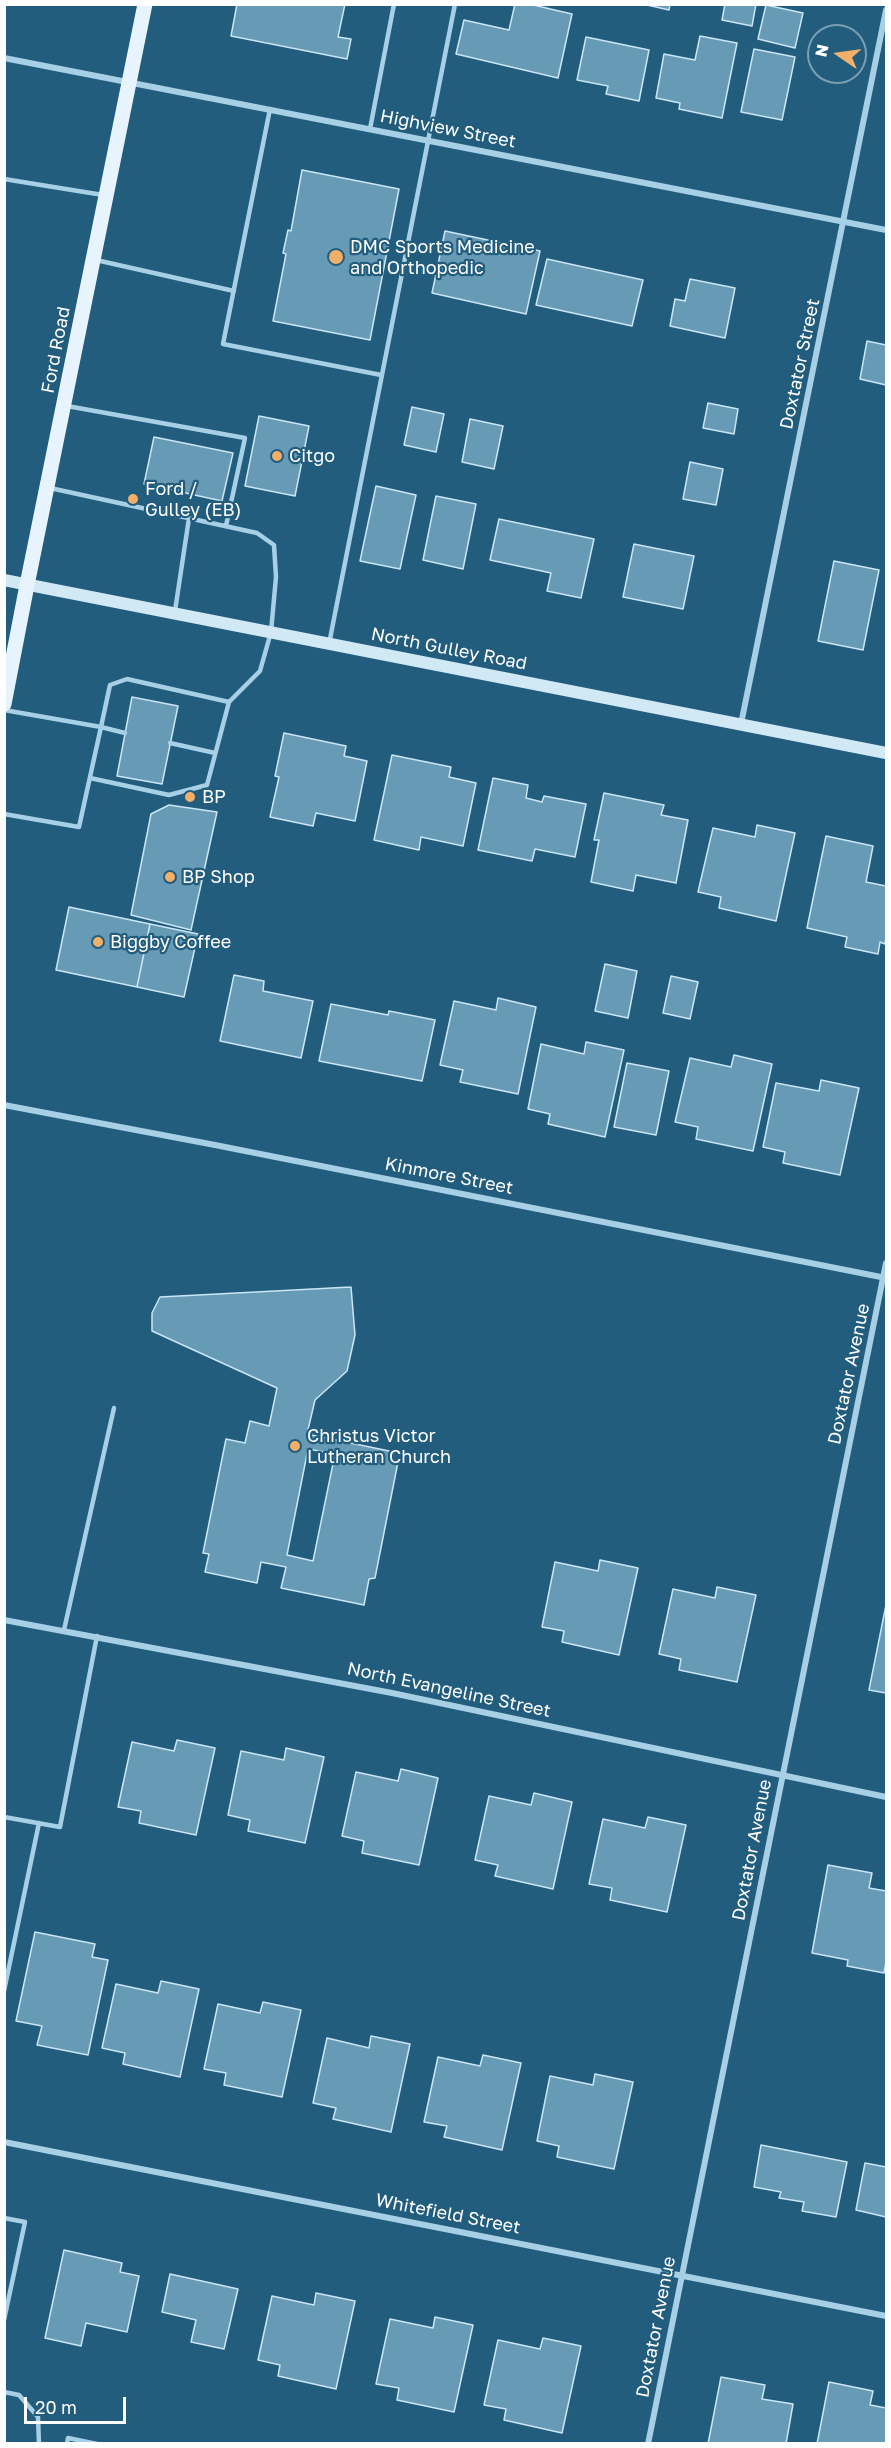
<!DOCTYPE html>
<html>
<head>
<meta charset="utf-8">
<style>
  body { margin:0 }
  #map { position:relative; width:891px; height:2448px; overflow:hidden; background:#225d7e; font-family:"Golos Text",sans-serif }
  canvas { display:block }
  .frame { position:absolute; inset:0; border:6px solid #fff; pointer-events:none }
  .north { position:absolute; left:807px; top:24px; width:60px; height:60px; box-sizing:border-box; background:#225d7e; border:2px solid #7a9eb2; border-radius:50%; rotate:283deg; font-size:16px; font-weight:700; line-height:24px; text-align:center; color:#fff }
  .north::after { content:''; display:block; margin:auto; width:21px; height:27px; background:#f2af6a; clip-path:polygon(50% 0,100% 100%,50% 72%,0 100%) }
  .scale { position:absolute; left:24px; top:2397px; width:102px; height:27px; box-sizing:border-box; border:3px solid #fff; border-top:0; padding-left:8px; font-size:18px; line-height:21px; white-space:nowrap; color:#fff; -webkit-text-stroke:4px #225d7e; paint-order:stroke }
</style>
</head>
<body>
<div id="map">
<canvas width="891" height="2448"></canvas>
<div class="frame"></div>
<div class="north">N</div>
<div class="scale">20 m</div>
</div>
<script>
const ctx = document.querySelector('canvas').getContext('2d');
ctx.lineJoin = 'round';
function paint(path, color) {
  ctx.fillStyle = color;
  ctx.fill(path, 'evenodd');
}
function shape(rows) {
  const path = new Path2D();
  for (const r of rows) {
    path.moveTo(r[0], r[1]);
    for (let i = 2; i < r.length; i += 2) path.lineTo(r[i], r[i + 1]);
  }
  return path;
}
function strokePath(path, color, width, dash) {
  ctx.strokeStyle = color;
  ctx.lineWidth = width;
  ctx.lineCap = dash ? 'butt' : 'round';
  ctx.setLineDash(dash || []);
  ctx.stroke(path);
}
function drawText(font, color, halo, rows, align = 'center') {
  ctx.font = font + ' "Golos Text",sans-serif';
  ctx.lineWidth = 4.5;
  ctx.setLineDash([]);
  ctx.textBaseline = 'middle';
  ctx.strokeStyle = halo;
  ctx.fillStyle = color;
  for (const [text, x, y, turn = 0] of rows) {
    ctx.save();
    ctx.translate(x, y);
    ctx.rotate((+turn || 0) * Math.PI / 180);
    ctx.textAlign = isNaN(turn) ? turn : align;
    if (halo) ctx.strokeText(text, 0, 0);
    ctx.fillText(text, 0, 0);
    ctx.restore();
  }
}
const building = shape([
  [237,4,345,4,338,37,351,39,347,59,231,36,237,4],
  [515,4,529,4,572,14,558,78,456,54,464,20,509,30,515,4],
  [643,4,670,4,669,10,643,4],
  [725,4,756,4,752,26,722,20,725,4],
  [766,5,803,13,795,48,758,39,766,5],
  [700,36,737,43,722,118,679,109,680,103,656,98,664,54,695,60,700,36],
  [586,37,649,50,639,101,606,94,608,86,577,80,586,37],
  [754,49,795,57,782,120,741,112,754,49],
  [302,170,399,189,370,340,273,321,285,259,286,254,283,253,288,230,291,231,302,170],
  [445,231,540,251,526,314,432,293,445,231],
  [547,259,643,280,632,326,536,305,547,259],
  [690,279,735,288,725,338,670,326,675,299,685,301,690,279],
  [867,341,886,345,886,385,860,379,867,341],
  [708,403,738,409,734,434,703,428,708,403],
  [412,407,444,414,436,452,404,445,412,407],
  [259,416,309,426,295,496,245,486,259,416],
  [470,419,503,426,494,469,462,462,470,419],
  [154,437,233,453,222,501,144,484,154,437],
  [690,462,723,469,716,505,683,499,690,462],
  [376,486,416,495,400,569,360,561,376,486],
  [436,496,476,504,463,569,423,560,436,496],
  [499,519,594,539,581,598,547,591,551,573,490,560,499,519],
  [634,544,694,556,683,609,623,597,634,544],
  [834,561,879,570,863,650,818,641,834,561],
  [132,697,178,706,162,784,117,776,132,697],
  [284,733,346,746,344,756,367,761,355,821,316,813,313,826,270,817,279,777,275,776,284,733],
  [392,755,451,767,449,777,476,783,463,846,421,837,419,850,374,840,392,755],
  [493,778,528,785,526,798,542,802,544,796,586,804,575,857,535,849,532,861,478,850,493,778],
  [604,793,664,805,661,815,688,820,676,883,636,875,633,891,591,882,599,840,594,840,604,793],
  [169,805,217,812,191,930,131,915,151,814,169,805],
  [757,825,795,833,776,921,719,908,721,897,698,892,713,828,755,837,757,825],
  [826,836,873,846,866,882,886,886,886,937,885,944,880,942,878,954,845,947,847,937,807,928,826,836],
  [69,907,150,924,137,987,56,970,69,907],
  [150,924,198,934,184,997,137,987,150,924],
  [605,964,637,971,628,1018,595,1011,605,964],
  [234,975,264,981,263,991,313,1001,301,1058,220,1041,234,975],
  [671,976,698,982,690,1019,663,1013,671,976],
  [498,998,536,1007,518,1094,460,1082,463,1070,440,1065,454,1001,496,1010,498,998],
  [331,1004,388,1015,389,1011,435,1020,422,1081,319,1061,331,1004],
  [586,1042,624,1050,605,1137,548,1124,550,1114,528,1109,541,1044,584,1054,586,1042],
  [734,1055,772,1064,753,1151,696,1139,698,1127,675,1122,690,1058,731,1067,734,1055],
  [627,1063,669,1071,656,1135,614,1127,627,1063],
  [821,1080,859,1088,840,1175,783,1163,785,1152,763,1147,776,1083,819,1091,821,1080],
  [351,1287,355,1335,347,1371,315,1400,307,1434,394,1452,392,1461,398,1462,375,1578,369,1579,364,1605,281,1588,286,1567,261,1562,257,1583,205,1572,209,1554,203,1553,226,1439,245,1443,250,1421,269,1426,277,1388,152,1331,152,1313,160,1297,351,1287],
  [308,1449,335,1454,313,1561,287,1555,308,1449],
  [600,1560,638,1568,619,1655,562,1642,564,1631,542,1627,555,1562,598,1571,600,1560],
  [717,1587,756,1595,737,1682,679,1670,681,1659,659,1654,673,1589,715,1598,717,1587],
  [886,1605,886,1693,869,1690,886,1605],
  [177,1740,215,1748,196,1835,139,1823,141,1811,118,1807,132,1742,174,1751,177,1740],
  [286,1748,324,1757,305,1843,248,1831,250,1820,228,1815,241,1751,284,1760,286,1748],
  [401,1769,438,1778,419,1865,362,1853,364,1841,342,1836,356,1772,398,1781,401,1769],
  [534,1793,572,1802,553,1889,495,1876,498,1865,475,1860,489,1796,531,1805,534,1793],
  [648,1817,686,1825,667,1912,610,1900,612,1888,589,1884,603,1819,645,1828,648,1817],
  [828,1865,872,1873,869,1888,886,1891,886,1962,884,1973,847,1966,848,1960,812,1953,828,1865],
  [35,1932,95,1944,92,1957,108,1960,88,2055,37,2045,42,2026,16,2021,35,1932],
  [161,1981,199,1989,180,2077,123,2064,125,2053,102,2048,116,1984,158,1993,161,1981],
  [263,2002,301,2010,282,2097,224,2085,226,2073,204,2069,218,2004,260,2013,263,2002],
  [371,2036,410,2044,391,2132,333,2119,336,2108,313,2103,327,2038,369,2048,371,2036],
  [483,2055,521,2063,502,2150,444,2137,447,2126,424,2122,438,2057,480,2066,483,2055],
  [595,2074,633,2082,614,2169,557,2157,559,2146,537,2141,550,2076,593,2085,595,2074],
  [761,2145,847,2162,836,2217,802,2211,804,2202,779,2198,781,2192,754,2187,761,2145],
  [865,2163,886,2167,886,2217,856,2210,865,2163],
  [64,2250,122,2263,120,2272,139,2276,127,2332,86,2323,81,2346,45,2338,64,2250],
  [170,2274,238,2289,224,2349,191,2342,196,2320,162,2312,170,2274],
  [316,2293,355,2301,336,2389,278,2376,280,2365,258,2360,272,2296,314,2305,316,2293],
  [435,2317,473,2325,454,2412,397,2400,399,2388,376,2384,390,2319,433,2328,435,2317],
  [543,2338,581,2346,562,2433,504,2420,506,2409,484,2405,498,2340,540,2349,543,2338],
  [721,2377,765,2385,762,2399,793,2404,786,2444,708,2444,721,2377],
  [829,2382,873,2391,870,2405,886,2408,886,2444,817,2444,829,2382]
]);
const lane = shape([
  [270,109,223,344,381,375],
  [370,129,394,4],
  [4,179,103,195],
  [96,260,234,291],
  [67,406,245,438,226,526],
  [50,488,257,533,274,545,276,577,271,632,260,671,229,702,127,679,110,685,101,727,125,733],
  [175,611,189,518],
  [329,644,455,4],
  [4,710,101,727,79,827,4,814],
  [170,743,215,753],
  [90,778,169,795,207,785,229,702],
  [64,1630,114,1408],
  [4,1817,60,1827,97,1636],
  [4,1991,39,1823],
  [4,2218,25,2222,4,2320],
  [4,2392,19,2395,38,2417,39,2444],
  [67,2444,68,2438,97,2444]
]);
const street = shape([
  [4,58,886,230],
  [741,724,886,10],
  [4,1105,215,1145,886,1278],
  [4,1620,392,1693,886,1797],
  [4,2142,886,2316],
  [648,2444,886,1263]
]);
const secondary = shape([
  [4,580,886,753]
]);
const primary = shape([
  [4,704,27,585,145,4]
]);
const markers = [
  [336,257,8,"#f2af6a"],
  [277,456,6,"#f2af6a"],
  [133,499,6,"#f2af6a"],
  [190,797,6,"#f2af6a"],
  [170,877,6,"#f2af6a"],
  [98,942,6,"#f2af6a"],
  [295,1446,6,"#f2af6a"]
];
const streetNames = [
  ["Highview Street",448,129,11],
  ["Ford Road",56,350,-79],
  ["Doxtator Street",800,364,-78],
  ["North Gulley Road",449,649,11],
  ["Kinmore Street",449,1176,11],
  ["Doxtator Avenue",849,1374,-78],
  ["North Evangeline Street",449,1690,12],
  ["Doxtator Avenue",752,1850,-79],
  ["Whitefield Street",448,2214,11],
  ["Doxtator Avenue",656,2327,-79]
];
const poiNames = [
  ["DMC Sports Medicine",350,247],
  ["and Orthopedic",350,268],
  ["Citgo",289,456],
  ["Ford /",145,489],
  ["Gulley (EB)",145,510],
  ["BP",202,797],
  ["BP Shop",182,877],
  ["Biggby Coffee",110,942],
  ["Christus Victor",307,1436],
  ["Lutheran Church",307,1457]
];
paint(building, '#679ab5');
strokePath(building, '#cae6f5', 1.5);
strokePath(lane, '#a7d0e6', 4.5);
strokePath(street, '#a7d0e6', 6);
strokePath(secondary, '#d1e8f5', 12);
strokePath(primary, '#e8f4fd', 15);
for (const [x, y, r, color] of markers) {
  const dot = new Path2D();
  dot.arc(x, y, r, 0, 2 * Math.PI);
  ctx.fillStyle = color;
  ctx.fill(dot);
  strokePath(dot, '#225d7e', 2);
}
drawText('18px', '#fff', '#225d7e', streetNames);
drawText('18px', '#fff', '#225d7e', poiNames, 'left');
</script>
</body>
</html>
